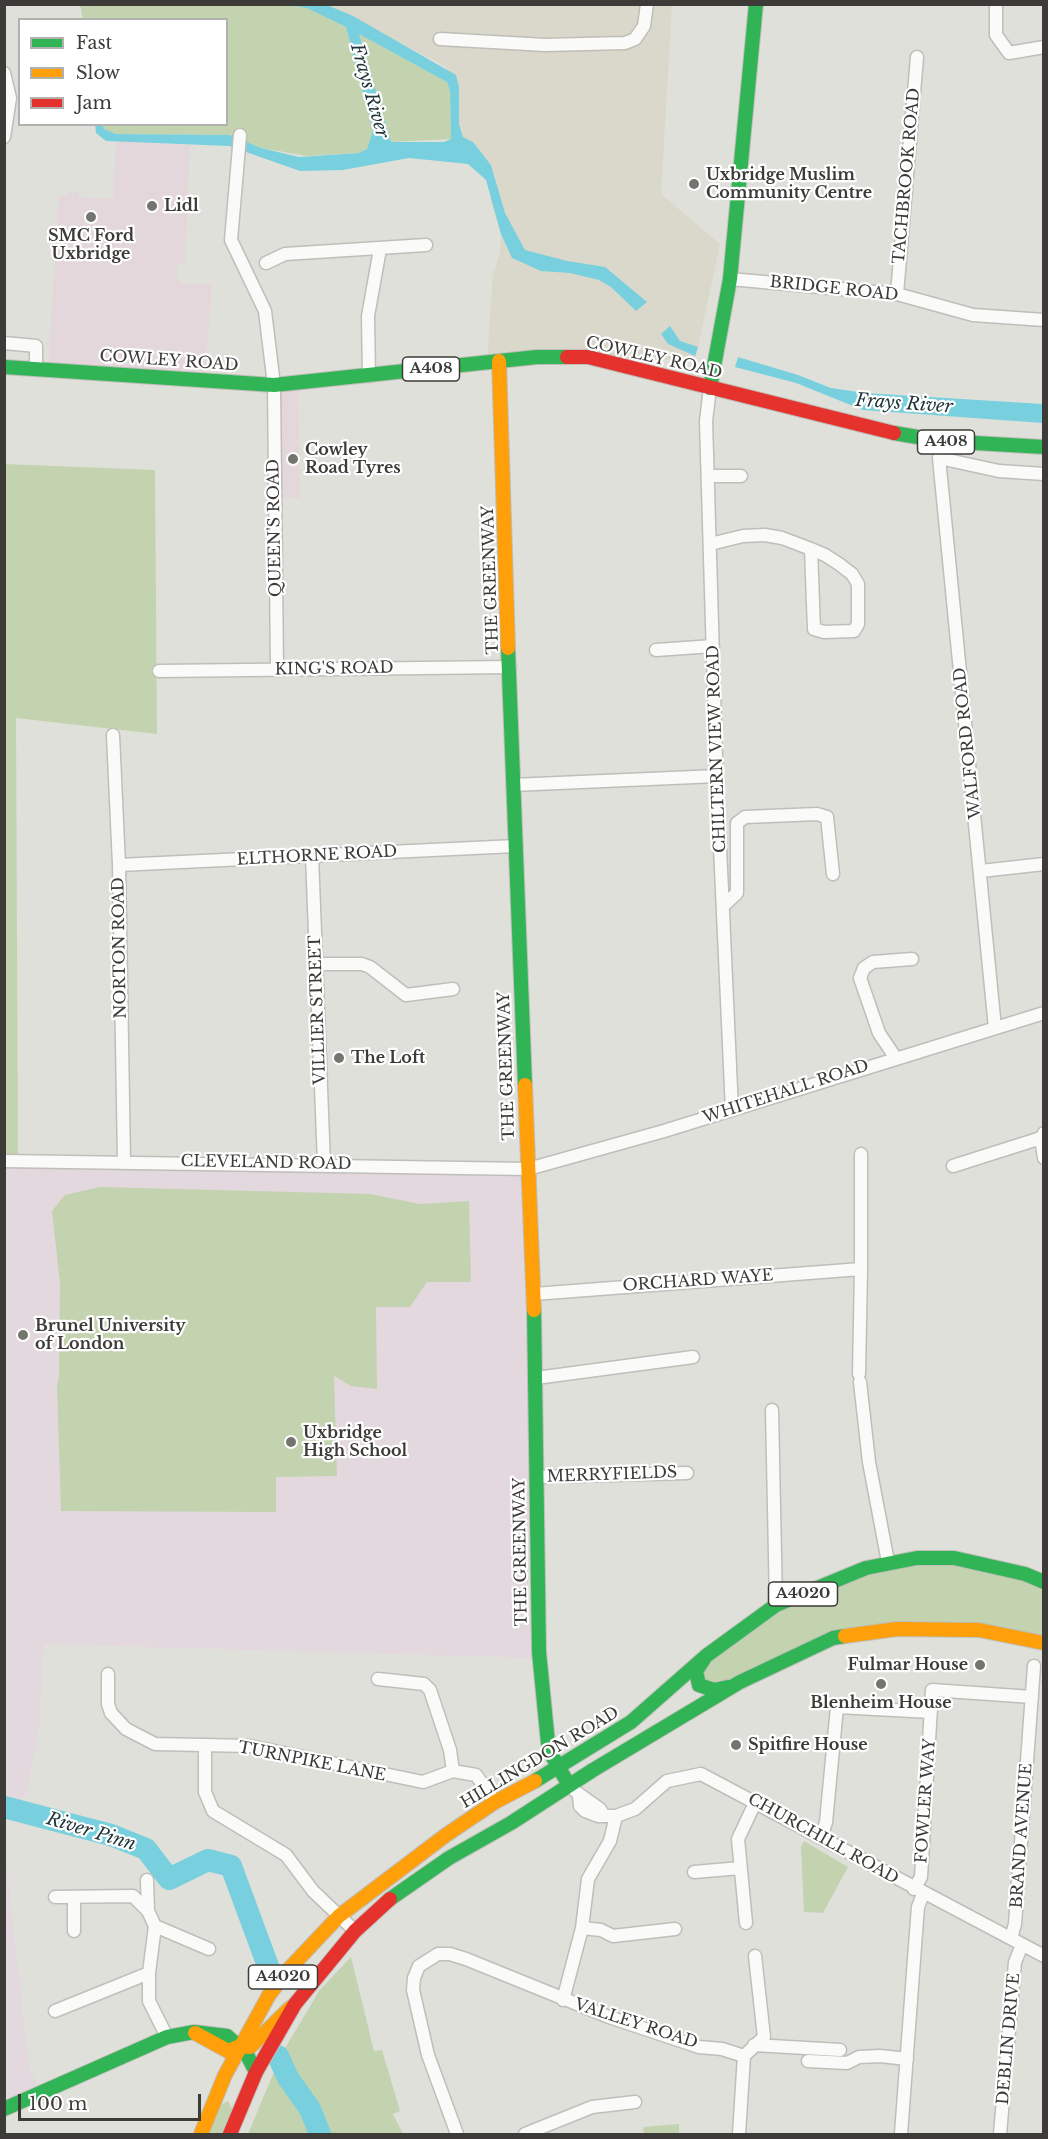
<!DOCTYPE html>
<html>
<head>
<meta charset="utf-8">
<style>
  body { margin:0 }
  #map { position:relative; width:1048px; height:2139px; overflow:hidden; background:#e0e0da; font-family:"Libre Baskerville",serif }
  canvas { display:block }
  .frame { position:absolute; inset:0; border:6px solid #3c3b37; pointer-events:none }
  .legend { position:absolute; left:18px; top:18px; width:210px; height:108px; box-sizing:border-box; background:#fff; border:2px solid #b1b1af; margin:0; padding:8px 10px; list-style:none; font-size:18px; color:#3c3b37 }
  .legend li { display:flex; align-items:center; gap:12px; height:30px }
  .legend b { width:30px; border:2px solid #b1b1af }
  .scale { position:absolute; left:18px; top:2094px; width:183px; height:27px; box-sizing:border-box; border:3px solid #3c3b37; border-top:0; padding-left:8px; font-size:18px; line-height:21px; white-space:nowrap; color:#3c3b37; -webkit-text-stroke:4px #fff; paint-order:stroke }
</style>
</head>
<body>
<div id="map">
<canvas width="1048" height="2139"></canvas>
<div class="frame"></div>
<ul class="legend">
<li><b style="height:8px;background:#30b455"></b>Fast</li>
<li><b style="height:8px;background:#ff9f0a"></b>Slow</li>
<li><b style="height:8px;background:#e5322d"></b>Jam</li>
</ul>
<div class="scale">100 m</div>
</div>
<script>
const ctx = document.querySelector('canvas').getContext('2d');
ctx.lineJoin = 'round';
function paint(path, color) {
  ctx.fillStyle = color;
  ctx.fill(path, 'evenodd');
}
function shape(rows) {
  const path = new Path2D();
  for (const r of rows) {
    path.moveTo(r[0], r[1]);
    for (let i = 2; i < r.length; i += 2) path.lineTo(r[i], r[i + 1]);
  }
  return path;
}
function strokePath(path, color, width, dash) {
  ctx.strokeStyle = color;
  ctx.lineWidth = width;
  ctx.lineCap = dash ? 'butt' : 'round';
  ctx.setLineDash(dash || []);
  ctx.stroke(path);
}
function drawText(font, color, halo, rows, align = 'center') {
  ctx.font = font + ' "Libre Baskerville",serif';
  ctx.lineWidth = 4.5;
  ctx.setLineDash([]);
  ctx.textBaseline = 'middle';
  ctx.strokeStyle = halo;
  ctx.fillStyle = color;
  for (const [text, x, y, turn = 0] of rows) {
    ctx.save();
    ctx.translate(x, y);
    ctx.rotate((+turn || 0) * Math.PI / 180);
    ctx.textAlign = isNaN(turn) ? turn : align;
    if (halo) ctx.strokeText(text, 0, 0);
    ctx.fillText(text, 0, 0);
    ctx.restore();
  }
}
const commercial = shape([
  [116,141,190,145,185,264,177,264,177,277,182,283,212,284,205,377,48,367,59,196,69,196,69,192,79,192,79,197,113,199],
  [298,385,300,498,277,498,276,387]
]);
const built = shape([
  [327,5,672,5,661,194,720,244,695,361,589,356,487,361,493,274,500,252,501,234,490,200,496,177,491,165,473,142,463,137,459,124,459,87,445,66]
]);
const education = shape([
  [5,1161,528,1169,537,1491,526,1530,531,1658,44,1644,39,1727,27,1793,5,1819],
  [4,1845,29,2066,40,2094,4,2109]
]);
const green = shape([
  [290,4,307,7,346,27,373,130,367,149,360,153,307,156,261,148,230,135,116,134,104,129,103,125,226,124,226,20,83,19,80,5],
  [358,33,447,82,450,92,451,139,391,142],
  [5,464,155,470,157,734,16,718,18,1162,5,1161],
  [100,1187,370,1194,420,1204,469,1201,471,1282,427,1282,410,1307,376,1307,377,1389,351,1386,334,1376,337,1476,276,1477,276,1512,61,1511,57,1386,59,1376,60,1284,52,1211,65,1195],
  [917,1558,1043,1582,1043,1643,979,1630,833,1638,706,1689,700,1664,776,1605],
  [804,1841,848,1867,823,1913,804,1912,801,1847],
  [351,1957,374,2051,382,2050,400,2111,393,2114,403,2134,248,2134,281,2055,319,1991],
  [228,2101,236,2117,230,2134,201,2134,210,2111],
  [679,2124,679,2134,644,2134,643,2127]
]);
const water = shape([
  [290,5,327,5,353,16,456,75,459,87,459,124,463,137,473,142,491,165,505,213,525,250,567,261,605,267,647,302,636,311,611,287,599,280,570,273,541,271,512,258,501,234,486,180,468,164,409,158,343,170,300,171,229,146,106,141,96,133,95,125,103,125,104,129,116,134,230,135,261,148,299,157,359,153,367,149,373,130,346,27,307,8],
  [359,34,447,82,450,92,451,139,444,142,391,142],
  [670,326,680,341,698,347,695,356,668,344,661,334],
  [738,357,798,375,831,388,865,393,1043,404,1043,423,863,410,796,383,735,367]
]);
const river = shape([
  [4,1807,111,1835,146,1849,169,1879,208,1860,231,1866,268,1966],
  [278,2056,288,2078,310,2109,320,2134]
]);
const street = shape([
  [996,4,996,35,1009,53,1044,47],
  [440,39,545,45,625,43,635,39,644,26,647,4],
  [4,73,10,98,4,137],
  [240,135,231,240,265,311,274,385,277,670],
  [266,263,285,254,426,245],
  [730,279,897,294,973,315,1044,320],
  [897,294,917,57],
  [4,343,36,346,36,368],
  [369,376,368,316,380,249],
  [710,388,706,421,716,759,732,1110],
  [940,452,939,458,999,471,1044,474],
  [939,458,995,1028],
  [708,476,741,476],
  [710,544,743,536,765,535,782,538,811,549,825,555,839,564,852,574,858,584,858,624,854,631,824,632,814,629,811,549],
  [656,650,713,646],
  [159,671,510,667],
  [113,735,119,865,124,1161],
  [513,785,717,776],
  [312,856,324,1164],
  [119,865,515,846],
  [981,871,1044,864],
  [724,905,737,893,737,823,745,817,817,814,827,817,833,874],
  [316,964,362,964,370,967,406,995,453,989],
  [895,1057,879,1033,860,978,864,968,873,962,912,959],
  [1044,1133,1041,1138,1044,1158],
  [4,1161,528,1169,664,1131,1044,1013],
  [953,1166,1041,1138],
  [534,1294,861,1269,861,1154],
  [859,1374,861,1269],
  [536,1378,693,1357],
  [860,1382,869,1462,888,1562],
  [772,1410,776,1605],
  [537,1477,687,1473],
  [108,1674,108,1704,111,1713,126,1729,155,1744,250,1746,423,1782,453,1771,476,1775,495,1802],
  [378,1679,424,1684,430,1690,450,1750,453,1771],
  [205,1745,205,1792,213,1811,286,1855,313,1891,355,1931],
  [575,1791,600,1809,603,1814],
  [579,1795,580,1806,585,1811,598,1816,616,1816,635,1809,667,1781,701,1774,1044,1956],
  [821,1838,826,1822,837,1707,931,1712],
  [694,1872,741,1868],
  [147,1880,148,1911],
  [914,1889,921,1877,922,1861,932,1690,1032,1697],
  [55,1897,133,1896,148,1911,155,1926,149,1973,149,2001,167,2037],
  [746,1923,738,1839,755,1803],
  [155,1926,209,1949],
  [582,1928,601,1930,613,1936,675,1929],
  [74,1931,74,1897],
  [1011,1938,1015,1924,1034,1666],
  [563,2000,582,1928,588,1879,610,1841,616,1816],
  [55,2011,149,1973],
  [754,2045,840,2050],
  [808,2061,847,2063,859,2057,880,2056,907,2059],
  [457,2134,428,2055,413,1990,414,1978,419,1966,438,1954,450,1954,466,1959,609,2017,699,2047,722,2049,744,2056],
  [525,2134,592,2107,635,2102],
  [739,2134,744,2056,764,2037,755,1956],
  [901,2134,915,1946,918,1907,923,1894],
  [1000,2134,1015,1962,1022,1945]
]);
const fast = shape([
  [4,367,274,385,537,357,567,357],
  [710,388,730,279,756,4],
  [894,433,941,441,1044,447],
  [508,648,525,1085],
  [534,1310,539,1652,548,1743,551,1754,566,1780],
  [704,1659,696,1671,699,1685,714,1690,728,1687],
  [535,1781,631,1722,706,1656,776,1605,866,1568,917,1558,954,1558,1025,1574,1044,1582],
  [390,1899,449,1858,511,1823,593,1770,740,1682,833,1638,845,1636],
  [4,2109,167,2037,194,2032,227,2036,246,2053,256,2072]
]);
const slow = shape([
  [499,361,508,648],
  [525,1085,534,1310],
  [845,1636,897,1629,979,1630,1044,1643],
  [195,2033,228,2051,240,2046,250,2047,290,2008],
  [201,2134,225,2075,269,1995,288,1970,339,1916,446,1835,495,1802,535,1781]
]);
const jam = shape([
  [567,357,588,357,894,433],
  [230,2134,256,2072,295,2004,355,1931,390,1899]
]);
const markers = [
  [694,184,6,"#757570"],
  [152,206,6,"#757570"],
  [91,217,6,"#757570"],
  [293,459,6,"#757570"],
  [339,1058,6,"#757570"],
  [23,1335,6,"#757570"],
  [291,1442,6,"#757570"],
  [980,1665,6,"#757570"],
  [881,1684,6,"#757570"],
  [736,1745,6,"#757570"]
];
const shields = [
  [431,369,57],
  [946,442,57],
  [803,1594,69],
  [283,1977,69]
];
const shieldNames = [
  ["A408",431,369],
  ["A408",946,442],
  ["A4020",803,1594],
  ["A4020",283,1977]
];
const poiNames = [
  ["Uxbridge Muslim",706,175],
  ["Community Centre",706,193],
  ["Lidl",164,206],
  ["SMC Ford",91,236,"center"],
  ["Uxbridge",91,254,"center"],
  ["Cowley",305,450],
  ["Road Tyres",305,468],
  ["The Loft",351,1058],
  ["Brunel University",35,1326],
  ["of London",35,1344],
  ["Uxbridge",303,1433],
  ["High School",303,1451],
  ["Fulmar House",968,1665,"right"],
  ["Blenheim House",881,1703,"center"],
  ["Spitfire House",748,1745]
];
const streetNames = [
  ["TACHBROOK ROAD",907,176,-85],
  ["BRIDGE ROAD",834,289,6],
  ["COWLEY ROAD",654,358,13],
  ["COWLEY ROAD",169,361,4],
  ["QUEEN'S ROAD",275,528,-91],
  ["THE GREENWAY",491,580,-92],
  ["KING'S ROAD",334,669,-1],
  ["WALFORD ROAD",968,743,-96],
  ["CHILTERN VIEW ROAD",717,749,-92],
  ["ELTHORNE ROAD",317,856,-3],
  ["NORTON ROAD",120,948,-91],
  ["VILLIER STREET",318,1010,-92],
  ["THE GREENWAY",507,1066,-92],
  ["WHITEHALL ROAD",786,1092,-18],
  ["CLEVELAND ROAD",266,1163,1],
  ["ORCHARD WAYE",698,1281,-4],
  ["MERRYFIELDS",612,1475,-2],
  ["THE GREENWAY",521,1552,-91],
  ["HILLINGDON ROAD",540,1758,-31],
  ["TURNPIKE LANE",312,1762,11],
  ["FOWLER WAY",926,1801,-86],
  ["BRAND AVENUE",1022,1836,-86],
  ["CHURCHILL ROAD",823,1839,29],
  ["VALLEY ROAD",636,2024,18],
  ["DEBLIN DRIVE",1009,2039,-85]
];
const waterNames = [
  ["Frays River",369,91,74],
  ["Frays River",904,404,4],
  ["River Pinn",91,1832,17]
];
paint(commercial, '#e4d7db');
paint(built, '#d9d8ca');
paint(education, '#e2d8dd');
paint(green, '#c3d3b0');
paint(water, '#78d0de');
strokePath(river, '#78d0de', 22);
strokePath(street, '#bfbeb9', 15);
strokePath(fast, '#bfbeb9', 16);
strokePath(slow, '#bfbeb9', 16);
strokePath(jam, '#bfbeb9', 16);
strokePath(street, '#fafaf9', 12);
strokePath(fast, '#30b455', 14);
strokePath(slow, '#ff9f0a', 14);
strokePath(jam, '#e5322d', 14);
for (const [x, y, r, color] of markers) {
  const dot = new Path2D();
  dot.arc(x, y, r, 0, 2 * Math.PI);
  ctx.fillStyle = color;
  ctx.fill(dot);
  strokePath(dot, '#fff', 2);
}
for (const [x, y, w] of shields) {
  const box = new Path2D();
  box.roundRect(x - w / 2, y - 12, w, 24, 4.5);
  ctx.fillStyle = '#fff';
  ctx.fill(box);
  strokePath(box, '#3c3b37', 1.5);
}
drawText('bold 15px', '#3c3b37', null, shieldNames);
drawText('bold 16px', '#3c3b37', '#fff', poiNames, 'left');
drawText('16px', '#3c3b37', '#fff', streetNames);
drawText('italic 18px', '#1f3539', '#fff', waterNames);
</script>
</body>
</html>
